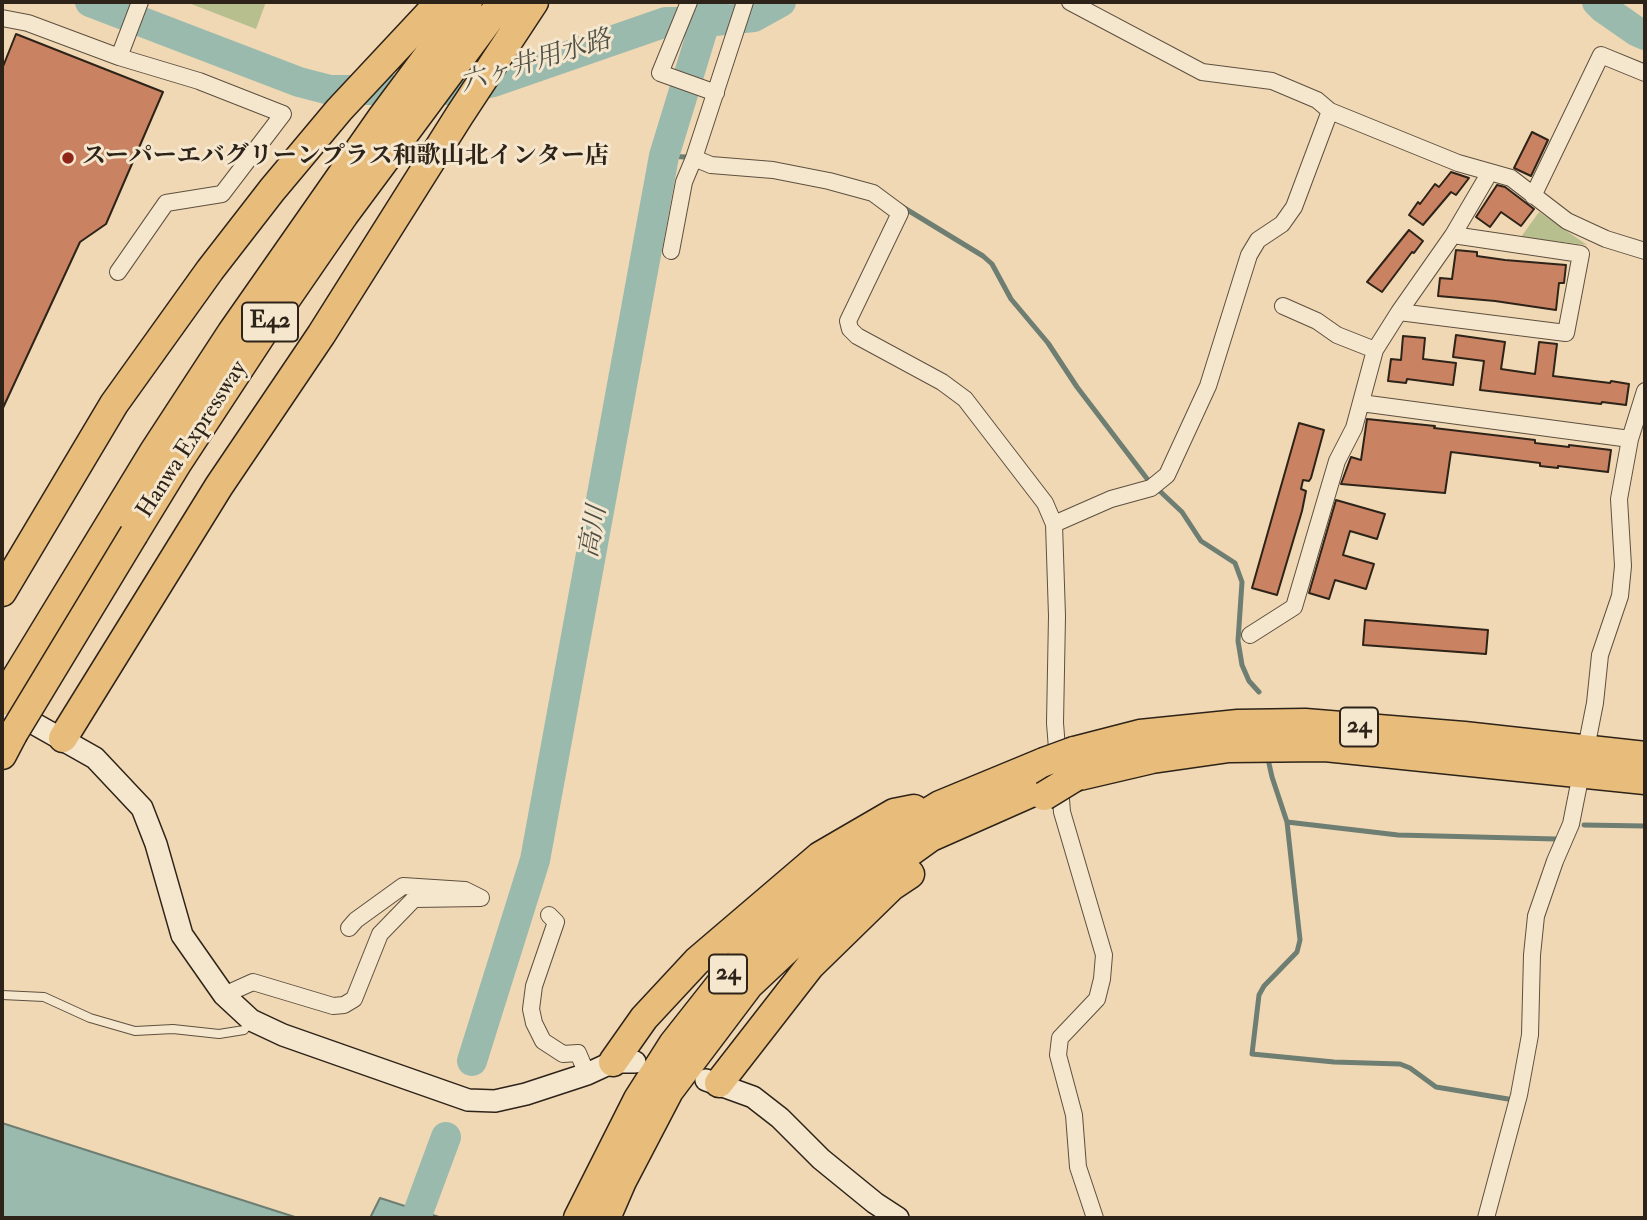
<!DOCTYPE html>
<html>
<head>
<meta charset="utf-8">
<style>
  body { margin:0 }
  #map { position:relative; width:1647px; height:1220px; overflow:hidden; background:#f0d8b4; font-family:"IM FELL Double Pica",serif }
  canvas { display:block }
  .frame { position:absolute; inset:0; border:4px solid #2d2318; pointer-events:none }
</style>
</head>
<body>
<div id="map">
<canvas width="1647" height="1220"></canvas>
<div class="frame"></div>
</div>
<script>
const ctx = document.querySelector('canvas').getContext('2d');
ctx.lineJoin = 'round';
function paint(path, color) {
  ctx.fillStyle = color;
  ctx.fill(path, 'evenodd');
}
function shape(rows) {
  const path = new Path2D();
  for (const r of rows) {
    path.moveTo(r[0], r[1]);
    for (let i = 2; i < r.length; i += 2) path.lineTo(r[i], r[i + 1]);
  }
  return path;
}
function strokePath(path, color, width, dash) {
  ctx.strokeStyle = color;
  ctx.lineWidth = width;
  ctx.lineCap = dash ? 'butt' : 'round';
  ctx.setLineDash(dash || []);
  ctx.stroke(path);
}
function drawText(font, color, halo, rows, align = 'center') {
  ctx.font = font + ' "IM FELL Double Pica","Noto Serif JP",serif';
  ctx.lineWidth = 6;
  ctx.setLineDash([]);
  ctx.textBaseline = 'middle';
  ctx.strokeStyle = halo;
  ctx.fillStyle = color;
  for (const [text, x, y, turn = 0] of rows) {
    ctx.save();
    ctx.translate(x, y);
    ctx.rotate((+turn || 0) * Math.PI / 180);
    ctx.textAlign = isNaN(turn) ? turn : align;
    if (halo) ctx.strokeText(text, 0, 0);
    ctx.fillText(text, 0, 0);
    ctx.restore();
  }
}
const green = shape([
  [186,2,266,2,256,29],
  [1539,212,1587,245,1521,237]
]);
const water = shape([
  [2,1123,298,1218,2,1218,2,1123],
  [380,1198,442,1218,370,1218,380,1198]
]);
const stream = shape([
  [664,156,686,157],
  [901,206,983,256,992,264,1011,299,1048,343,1077,387,1148,480,1182,512,1201,541,1235,563,1242,582,1238,641,1242,665,1249,681,1259,692],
  [1268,759,1272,777,1287,822,1300,940,1297,952,1264,986,1259,995,1252,1054,1334,1062,1400,1064,1410,1068,1436,1087,1508,1099],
  [1287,822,1398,835,1556,839],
  [1584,825,1645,826]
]);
const river = shape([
  [90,2,299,82,330,90,457,90,493,82,666,22,705,22,754,17,781,2],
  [1597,2,1603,8,1636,31,1645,35],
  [472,1061,535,860,664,156,705,22,714,2],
  [416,1218,446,1137]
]);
const building = shape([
  [16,34,163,92,106,224,80,242,2,410,2,69,16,34],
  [1532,132,1548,140,1531,176,1514,168,1532,132],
  [1451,172,1469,178,1456,195,1451,192,1423,225,1409,215,1418,202,1420,204,1435,184,1439,187,1451,172],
  [1497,185,1505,187,1534,209,1521,226,1501,212,1490,227,1476,217,1497,185],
  [1409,230,1423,241,1414,253,1412,252,1382,292,1367,282,1409,230],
  [1456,250,1477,252,1477,256,1505,260,1566,265,1564,283,1559,283,1556,310,1495,301,1438,296,1440,278,1452,279,1456,250],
  [1456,335,1505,342,1501,369,1535,374,1539,342,1557,344,1553,376,1610,383,1611,381,1629,384,1626,405,1602,402,1601,404,1480,390,1484,361,1453,357,1456,335],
  [1403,336,1425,338,1423,359,1456,363,1453,385,1407,379,1406,383,1388,381,1391,359,1401,360,1403,336],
  [1367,419,1435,426,1434,428,1535,440,1535,443,1569,447,1569,445,1611,450,1608,472,1558,466,1558,468,1540,466,1540,463,1451,452,1445,493,1341,484,1351,457,1361,460,1367,419],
  [1299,423,1324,430,1311,478,1309,481,1303,480,1301,489,1306,491,1302,511,1277,595,1252,588,1299,423],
  [1336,500,1385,514,1377,539,1350,531,1343,555,1374,564,1366,589,1335,580,1329,599,1309,593,1336,500],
  [1365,620,1488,630,1486,654,1363,645,1365,620]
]);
const lane = shape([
  [2,995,44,997,90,1018,135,1031,173,1029,219,1034,244,1030,250,1022]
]);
const street = shape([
  [689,2,660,73,716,93],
  [745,2,694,158,711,165,773,170,829,181,873,193,900,213,848,321,850,329,857,336,942,382,965,399,1045,503,1054,524,1057,616,1055,723,1062,812,1104,955,1102,979,1097,999,1060,1038,1058,1055,1074,1115,1078,1167,1095,1218],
  [1070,2,1202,72,1272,81,1317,100,1330,111,1458,163,1511,178,1567,221,1606,239,1645,251],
  [2,18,28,23,119,57,140,2],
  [1533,196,1601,55,1645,73],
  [671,251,684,182,694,158],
  [118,272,166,203,222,194,283,114,199,81,119,57],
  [1283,306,1317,321,1337,335,1375,350],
  [1399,312,1566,333,1581,254,1453,235],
  [1361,403,1630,439],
  [1054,524,1111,499,1151,488,1167,475,1208,386,1249,255,1258,240,1282,224,1294,207,1330,111],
  [1250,635,1294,607,1337,461,1354,428,1375,350,1399,312,1453,235,1490,172],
  [549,915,556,922,534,986,531,1009,534,1023,543,1041,563,1054,578,1053,587,1074],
  [224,995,253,982,333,1006,344,1005,354,999,380,934,414,899,481,898,465,890,403,886,356,920,349,928],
  [1486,1218,1519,1095,1530,1035,1532,955,1536,916,1555,861,1571,824,1595,703,1600,655,1620,596,1623,566,1619,499,1630,439,1645,391]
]);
const secondary = shape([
  [10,710,95,758,142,808,156,844,182,935,224,995,251,1020,283,1035,468,1100,495,1101,526,1094,587,1074,613,1062,635,1062],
  [706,1080,753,1097,780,1118,821,1159,875,1203,898,1218]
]);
const highway = shape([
  [134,534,178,462,260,337,344,215,502,2],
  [2,592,114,404,210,270,272,190,339,110,440,2],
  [2,701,153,453,232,332,383,116,468,2],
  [63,738,219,486,321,335,459,116,534,2],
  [1074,751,1140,734,1238,724,1305,723,1464,736,1645,756],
  [2,755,13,734],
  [1075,777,1152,759,1229,748,1325,747,1645,780],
  [613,1062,644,1018,697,961,820,856,894,813,914,809],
  [719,1083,810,966,892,886,910,874],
  [578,1218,638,1099,673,1044,733,968,798,904,909,824,940,805,1044,762],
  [606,1218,622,1181,669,1091,749,985,828,911,931,837,1044,787]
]);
const highwayBridge = shape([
  [13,734,134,534],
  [1044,762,1074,751],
  [1044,796,1075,777]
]);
const markers = [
  [68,158,7,"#8f2418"]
];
const shields = [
  [270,322,56],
  [1359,727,38],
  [728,974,38]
];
const shieldNames = [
  ["E42",270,322],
  ["24",1359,727],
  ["24",728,974]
];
const poiNames = [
  ["スーパーエバグリーンプラス和歌山北インター店",82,158]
];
const streetNames = [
  ["Hanwa Expressway",193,440,-57]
];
const waterNames = [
  ["六ヶ井用水路",536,63,-17],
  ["高川",595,532,-80]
];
paint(green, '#b8bf8e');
paint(water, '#9abaae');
strokePath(water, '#6e7e72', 2);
strokePath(stream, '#6e7e72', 5);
strokePath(river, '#9abaae', 30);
paint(building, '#c98262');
strokePath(building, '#2d2318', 2);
strokePath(lane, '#5e503f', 10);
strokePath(street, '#5e503f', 18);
strokePath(secondary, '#2d2318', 24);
strokePath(highway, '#2d2318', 31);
strokePath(lane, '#f5e6ce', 8);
strokePath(street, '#f5e6ce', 16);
strokePath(secondary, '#f5e6ce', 21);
strokePath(highway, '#e8bc7a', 28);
strokePath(highwayBridge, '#2d2318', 31, []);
strokePath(highwayBridge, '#e8bc7a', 28);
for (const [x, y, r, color] of markers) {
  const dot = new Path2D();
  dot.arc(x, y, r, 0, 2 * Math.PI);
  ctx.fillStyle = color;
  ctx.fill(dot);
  strokePath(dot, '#f5e6ce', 2.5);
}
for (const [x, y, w] of shields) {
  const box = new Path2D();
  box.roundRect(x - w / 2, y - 19.5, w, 39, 5);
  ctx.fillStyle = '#f5e6ce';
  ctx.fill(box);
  strokePath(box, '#2d2318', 2);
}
drawText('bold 23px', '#2d2318', null, shieldNames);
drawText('bold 24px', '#2d2318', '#f5e6ce', poiNames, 'left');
drawText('24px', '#2d2318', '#f5e6ce', streetNames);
drawText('italic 26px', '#4e5045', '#f5e6ce', waterNames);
</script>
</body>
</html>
